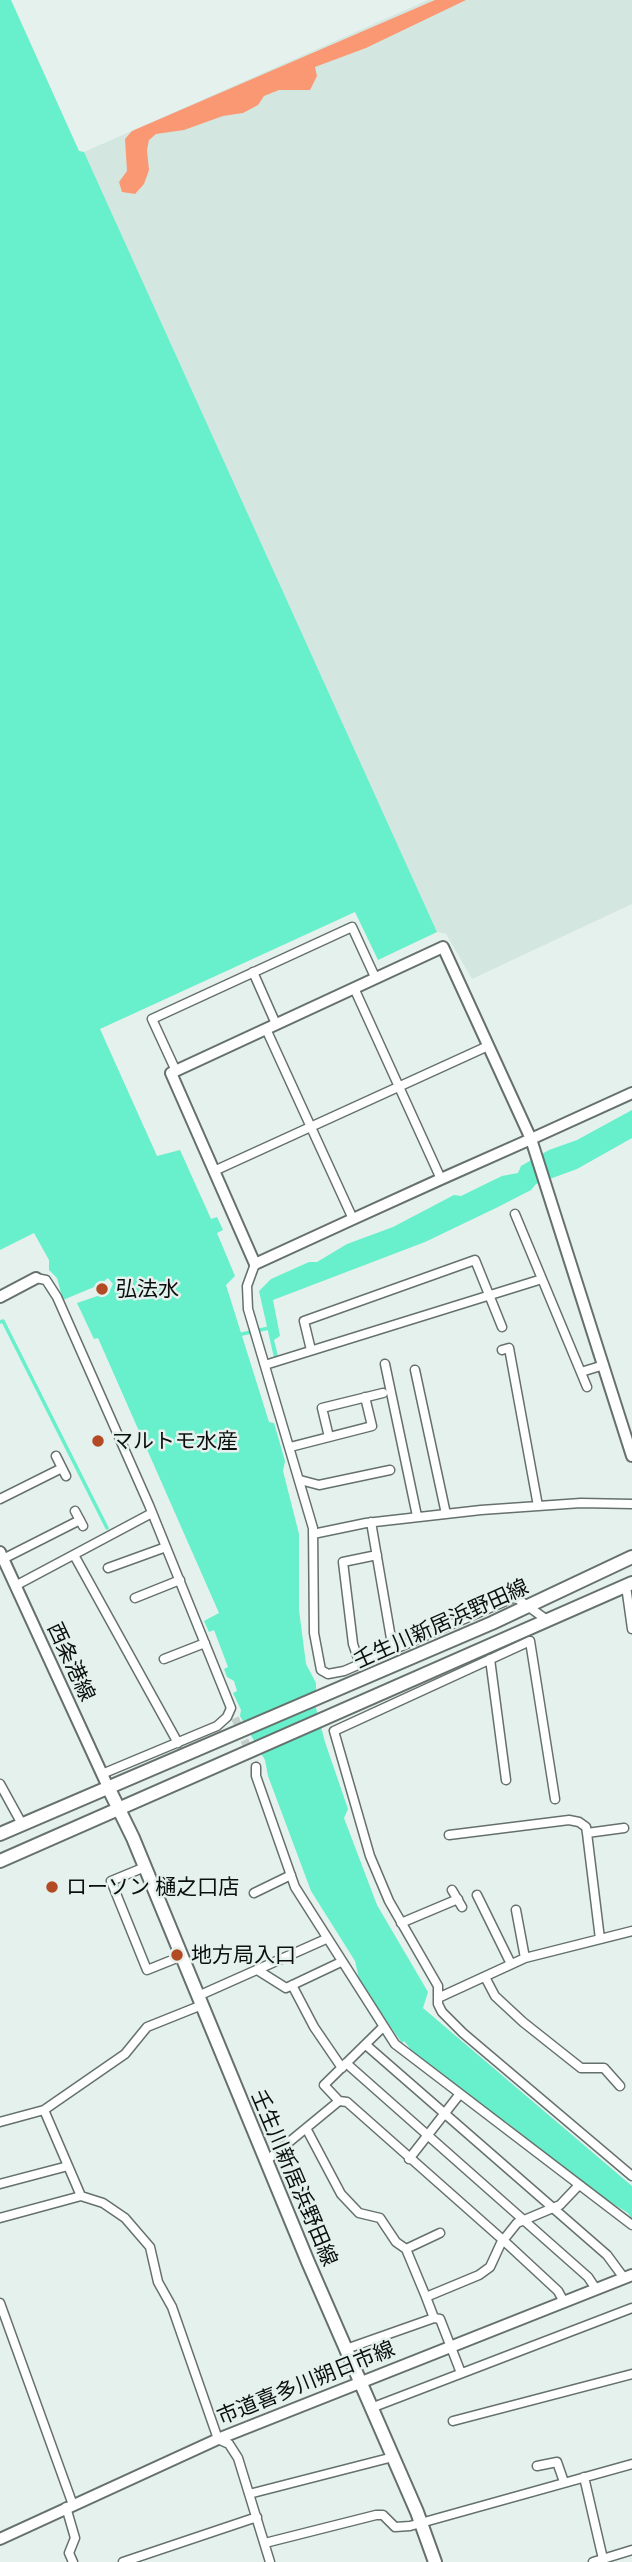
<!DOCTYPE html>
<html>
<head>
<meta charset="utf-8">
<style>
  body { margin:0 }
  canvas { display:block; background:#e5f1ed }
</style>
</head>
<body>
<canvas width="632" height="2562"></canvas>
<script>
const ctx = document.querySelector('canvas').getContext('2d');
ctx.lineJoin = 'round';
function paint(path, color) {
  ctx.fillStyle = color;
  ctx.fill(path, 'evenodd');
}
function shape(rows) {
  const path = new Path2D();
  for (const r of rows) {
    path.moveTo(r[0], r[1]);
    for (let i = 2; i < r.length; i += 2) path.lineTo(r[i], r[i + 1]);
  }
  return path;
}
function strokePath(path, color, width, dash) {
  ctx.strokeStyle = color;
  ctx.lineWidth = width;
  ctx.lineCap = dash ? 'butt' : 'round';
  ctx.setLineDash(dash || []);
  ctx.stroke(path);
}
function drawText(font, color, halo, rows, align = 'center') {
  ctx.font = font + ' "Golos Text","Noto Sans JP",sans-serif';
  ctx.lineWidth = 5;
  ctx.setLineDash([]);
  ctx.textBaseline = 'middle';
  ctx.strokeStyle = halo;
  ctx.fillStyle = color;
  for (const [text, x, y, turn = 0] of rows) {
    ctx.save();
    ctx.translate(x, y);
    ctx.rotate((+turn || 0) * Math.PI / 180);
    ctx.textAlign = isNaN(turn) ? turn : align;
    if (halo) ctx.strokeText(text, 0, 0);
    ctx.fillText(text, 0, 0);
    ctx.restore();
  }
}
const built = shape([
  [428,0,632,0,632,904,472,979,446,934,437,932,84,152]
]);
const forest = shape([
  [435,0,466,0,366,48,315,67,317,76,310,90,279,90,264,96,258,105,243,113,223,116,184,130,156,134,149,140,147,150,149,170,144,184,135,194,122,192,119,182,127,171,125,139,132,131]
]);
const water = shape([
  [0,0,11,0,79,151,84,152,437,932,378,960,355,912,100,1029,157,1156,180,1150,211,1219,217,1217,223,1230,217,1233,235,1276,226,1285,269,1422,274,1423,285,1461,283,1471,299,1534,299,1610,306,1664,316,1683,316,1708,325,1742,348,1809,344,1818,377,1905,428,1992,423,2008,632,2186,632,2219,628,2213,597,2194,505,2121,503,2124,412,2051,404,2041,402,2043,360,1983,355,1961,311,1891,268,1776,265,1760,240,1716,241,1710,233,1693,237,1691,234,1681,227,1677,224,1669,228,1667,214,1630,209,1632,204,1621,219,1613,98,1338,94,1339,77,1303,109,1292,113,1284,108,1278,99,1285,63,1300,57,1278,49,1270,49,1260,34,1233,0,1250],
  [632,1110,632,1138,577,1169,536,1184,531,1190,498,1207,425,1242,273,1300,280,1336,274,1340,278,1356,274,1358,259,1291,271,1279,309,1262,317,1262,347,1244,393,1227,454,1195,461,1196,502,1176,518,1173,521,1166,549,1150,577,1140]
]);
const stream = shape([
  [0,1322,3,1321,107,1528],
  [242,1334,269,1328]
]);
const streetTunnel = shape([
  [235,1718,256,1767]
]);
const street = shape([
  [253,972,276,1024],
  [354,988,441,1179],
  [266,1029,353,1219],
  [176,1071,152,1019,352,927,375,977],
  [214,1171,488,1046],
  [515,1214,587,1387],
  [255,1264,247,1286,248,1309,313,1528,314,1633,321,1670,328,1674,344,1671,515,1597,547,1620],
  [36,1278,46,1280,57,1297,149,1505,231,1708,227,1717,217,1726,102,1774],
  [311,1350,304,1321,475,1260,502,1327],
  [502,1350,509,1348,538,1506],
  [385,1364,417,1516],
  [265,1365,542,1279],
  [415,1370,446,1514],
  [581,1372,604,1365],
  [329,1437,322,1408,383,1393],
  [290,1447,372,1426,365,1397],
  [56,1456,66,1476],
  [300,1480,319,1485,390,1470],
  [0,1499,62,1468],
  [75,1511,83,1526],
  [371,1522,393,1650],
  [313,1534,366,1523,481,1510,581,1503,632,1504],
  [74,1555,178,1743],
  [3,1559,80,1520],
  [108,1568,166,1547],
  [15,1586,152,1513],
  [626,1586,632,1629],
  [135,1598,180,1580],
  [164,1659,205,1643],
  [490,1659,506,1780],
  [360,1664,353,1644,343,1562,377,1555],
  [256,1767,256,1776,295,1887,395,2044,632,2225],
  [0,1784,22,1824],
  [555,1799,530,1641,334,1731,370,1856,389,1901,438,1986,438,2004,442,2012,463,2033,632,2176],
  [587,1833,624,1828],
  [449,1835,569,1820,579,1822,586,1827,587,1833,600,1939],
  [145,1867,111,1881,147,1970,182,1956],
  [452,1890,462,1907],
  [254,1893,291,1875],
  [477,1895,511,1964],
  [516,1910,525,1958],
  [401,1923,458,1899],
  [259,1971,286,1988,341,1962],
  [485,1977,495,1996,523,2022,581,2068,604,2068,620,2086],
  [292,1985,314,2027,342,2068],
  [198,1996,326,1939],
  [438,1998,525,1958,632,1931],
  [366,2045,607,2255,624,2278],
  [346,2063,588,2277,596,2289],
  [339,2101,347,2102,503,2240,558,2291,564,2302],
  [0,2122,44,2110,125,2054,147,2027,202,2005],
  [306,2128,341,2194,359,2213,380,2218,396,2242,406,2249,426,2297],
  [409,2159,459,2095],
  [266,2161,339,2101,324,2085,383,2027],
  [0,2184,68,2166],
  [81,2196,103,2203,125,2218,150,2247,158,2282,172,2307,218,2439,229,2444,238,2458,270,2562],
  [0,2218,81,2196,44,2110],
  [406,2249,440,2233],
  [0,2303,73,2505],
  [434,2318,440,2319,461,2373],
  [346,2349,434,2318,426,2297,479,2275,490,2267,501,2243,517,2223,560,2205,579,2185],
  [371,2408,632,2308],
  [453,2421,632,2374],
  [537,2466,557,2462,564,2482],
  [584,2477,603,2559],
  [249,2494,393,2457],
  [66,2507,75,2538,69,2553,73,2562],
  [265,2543,376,2515,383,2515,395,2527,410,2526,632,2464],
  [123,2562,257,2517],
  [593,2562,632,2550]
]);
const secondary = shape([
  [632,1093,531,1139,441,1179,353,1219,255,1264,171,1073,443,947,531,1139,632,1456],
  [0,1297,36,1278],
  [0,1552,108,1787],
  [0,2539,218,2439,632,2275]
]);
const primary = shape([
  [108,1787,133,1838,308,2262,417,2512,435,2562],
  [0,1834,492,1623,632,1557],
  [0,1861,632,1583]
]);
const markers = [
  [102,1289,7,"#b24b23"],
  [98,1441,7,"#b24b23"],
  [52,1887,7,"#b24b23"],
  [177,1955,7,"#b24b23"]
];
const poiNames = [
  ["弘法水",116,1289],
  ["マルトモ水産",112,1441],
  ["ローソン 樋之口店",66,1887],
  ["地方局入口",191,1955]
];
const streetNames = [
  ["壬生川新居浜野田線",441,1624,-24],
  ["西条港線",71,1662,65],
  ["壬生川新居浜野田線",294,2178,67],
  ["市道喜多川朔日市線",306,2383,-22]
];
paint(built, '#d3e7e0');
paint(forest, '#fb9874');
paint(water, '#68efcb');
strokePath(stream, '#68efcb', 3.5);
strokePath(streetTunnel, '#c4cfcc', 8, [8, 4]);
strokePath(street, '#66716d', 11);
strokePath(secondary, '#66716d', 14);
strokePath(primary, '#66716d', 16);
strokePath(street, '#fff', 8);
strokePath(secondary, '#fff', 10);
strokePath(primary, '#fff', 12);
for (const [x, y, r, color] of markers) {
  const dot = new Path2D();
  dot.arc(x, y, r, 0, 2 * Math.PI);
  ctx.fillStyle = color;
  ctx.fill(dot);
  strokePath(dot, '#e5f1ed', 2.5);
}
drawText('21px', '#0b0f0e', '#e5f1ed', poiNames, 'left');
drawText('21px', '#0b0f0e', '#e5f1ed', streetNames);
</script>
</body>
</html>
